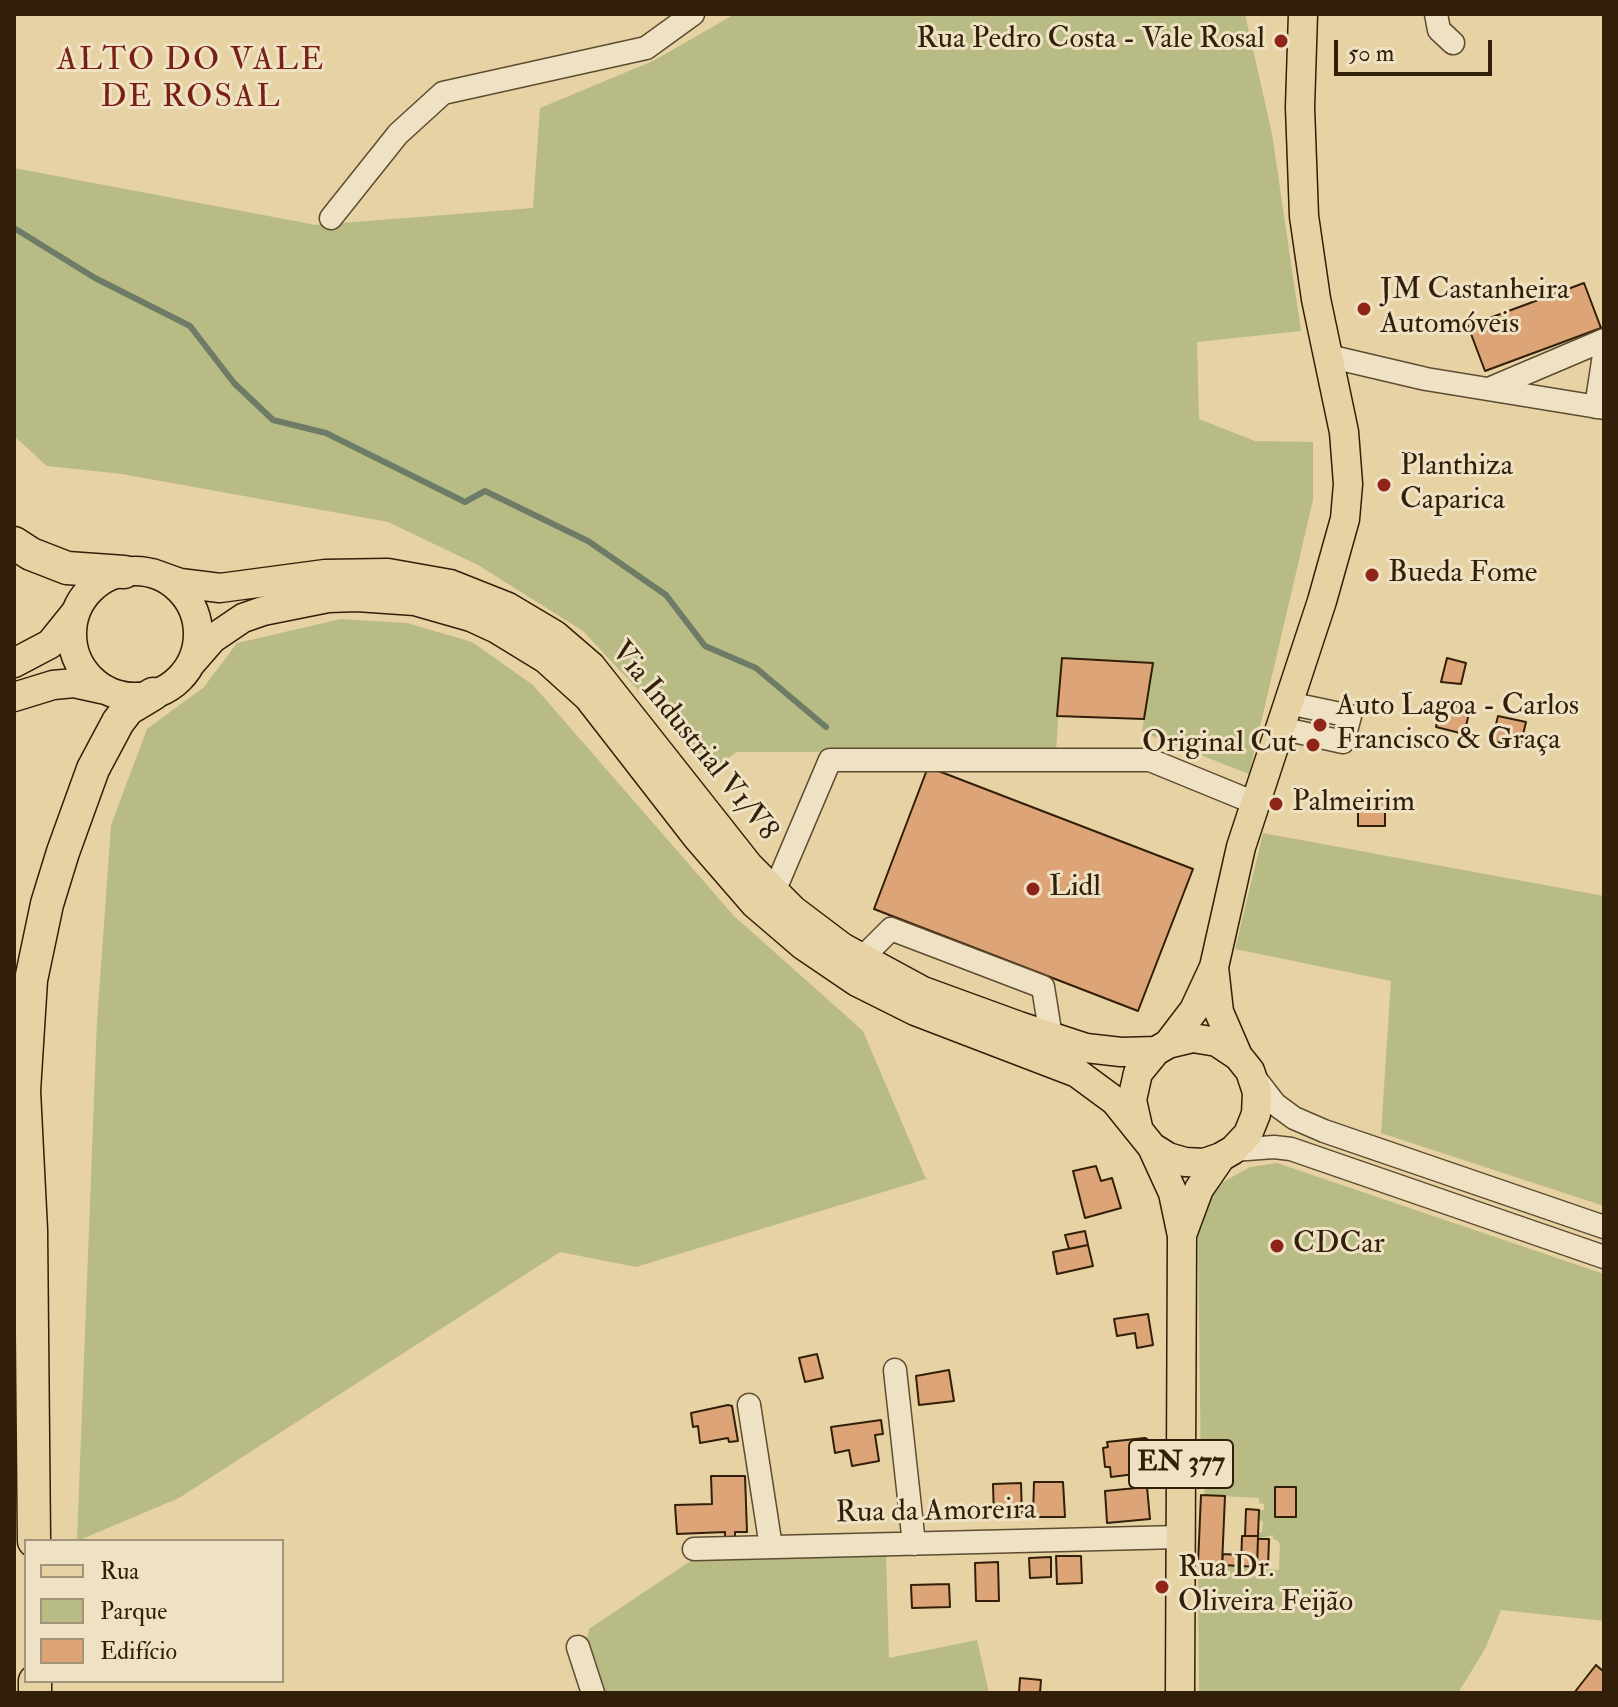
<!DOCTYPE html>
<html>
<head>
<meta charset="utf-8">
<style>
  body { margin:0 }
  #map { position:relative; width:1618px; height:1707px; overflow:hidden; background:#e7d2a4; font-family:"IM FELL Double Pica",serif }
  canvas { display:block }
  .frame { position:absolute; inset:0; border:16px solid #311f09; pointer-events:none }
  .legend { position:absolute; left:24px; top:1539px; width:260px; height:144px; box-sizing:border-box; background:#efe2c4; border:2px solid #a39479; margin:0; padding:10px 14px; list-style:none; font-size:24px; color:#311f09 }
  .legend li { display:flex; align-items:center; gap:16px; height:40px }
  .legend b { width:40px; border:2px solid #a39479 }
  .scale { position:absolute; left:1334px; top:40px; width:158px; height:36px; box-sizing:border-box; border:4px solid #311f09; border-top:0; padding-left:10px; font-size:24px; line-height:28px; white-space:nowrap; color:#311f09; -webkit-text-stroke:6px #efe2c4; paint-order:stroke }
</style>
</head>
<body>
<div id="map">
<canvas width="1618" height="1707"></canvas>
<div class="frame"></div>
<ul class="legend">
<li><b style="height:10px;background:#e7d2a4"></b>Rua</li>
<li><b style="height:22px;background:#b8bb84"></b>Parque</li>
<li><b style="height:22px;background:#dda577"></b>Edifício</li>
</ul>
<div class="scale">50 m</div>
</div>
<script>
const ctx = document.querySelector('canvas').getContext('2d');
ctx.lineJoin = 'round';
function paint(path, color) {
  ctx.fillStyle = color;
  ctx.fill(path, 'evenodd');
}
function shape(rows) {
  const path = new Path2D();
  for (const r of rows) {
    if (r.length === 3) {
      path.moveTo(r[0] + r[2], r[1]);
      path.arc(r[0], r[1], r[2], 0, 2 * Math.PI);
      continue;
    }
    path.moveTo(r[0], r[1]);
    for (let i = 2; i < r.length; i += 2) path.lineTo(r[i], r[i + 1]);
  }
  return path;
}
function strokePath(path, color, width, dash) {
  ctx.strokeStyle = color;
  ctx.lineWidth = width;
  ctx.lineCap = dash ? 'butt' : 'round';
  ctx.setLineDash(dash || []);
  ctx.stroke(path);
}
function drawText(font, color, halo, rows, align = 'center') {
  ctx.font = font + ' "IM FELL Double Pica",serif';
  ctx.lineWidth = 6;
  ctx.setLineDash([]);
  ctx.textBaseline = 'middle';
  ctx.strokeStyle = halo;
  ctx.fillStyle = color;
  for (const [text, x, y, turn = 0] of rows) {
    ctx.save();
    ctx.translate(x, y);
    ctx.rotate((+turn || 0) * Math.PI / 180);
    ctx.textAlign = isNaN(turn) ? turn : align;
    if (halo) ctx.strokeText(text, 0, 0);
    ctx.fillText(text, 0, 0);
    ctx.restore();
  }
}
const green = shape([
  [735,14,1245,14,1272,134,1301,331,1197,342,1199,419,1255,441,1313,442,1313,500,1249,774,1142,732,1153,663,1062,659,1056,752,737,752,712,769,583,631,478,565,388,522,122,474,47,466,14,436,14,168,316,225,533,208,540,108,653,61],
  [341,619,407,623,472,642,533,685,734,916,863,1031,926,1179,636,1267,560,1252,179,1498,77,1541,97,1021,111,825,147,729,204,687,237,643],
  [1263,833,1604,896,1604,1206,1381,1133,1391,981,1235,949],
  [1277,1163,1604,1274,1604,1621,1501,1610,1485,1649,1458,1693,1199,1693,1198,1564,1268,1567,1269,1569,1279,1570,1280,1544,1277,1540,1273,1539,1273,1535,1258,1539,1258,1533,1262,1532,1263,1521,1259,1520,1259,1510,1264,1510,1264,1504,1259,1503,1259,1498,1204,1495,1205,1486,1201,1480,1198,1232,1202,1209,1223,1182,1250,1167],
  [886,1554,889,1658,977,1640,989,1693,604,1693,587,1639,589,1629,695,1558]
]);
const stream = shape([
  [14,228,95,278,190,326,234,383,273,420,326,433,465,502,485,491,588,541,666,595,705,646,756,668,826,727]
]);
const building = shape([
  [1584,283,1601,328,1485,371,1468,326,1584,283],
  [1062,658,1153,663,1144,719,1057,716,1062,658],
  [1447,658,1466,663,1461,684,1441,682,1447,658],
  [1442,702,1470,709,1464,734,1436,727,1442,702],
  [1498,716,1526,722,1520,747,1492,741,1498,716],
  [928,767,1193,869,1138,1011,874,909,928,767],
  [1358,798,1385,799,1385,826,1358,826,1358,798],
  [1096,1166,1101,1181,1112,1178,1121,1208,1085,1218,1073,1171,1096,1166],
  [1085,1231,1088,1245,1069,1249,1065,1235,1085,1231],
  [1088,1245,1093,1266,1057,1274,1053,1252,1088,1245],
  [1148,1314,1153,1345,1137,1348,1135,1333,1117,1336,1114,1319,1148,1314],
  [817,1354,823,1378,805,1382,799,1358,817,1354],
  [949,1370,954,1401,919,1405,916,1376,949,1370],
  [728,1405,732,1406,738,1441,729,1442,728,1438,700,1443,698,1426,693,1427,691,1413,728,1405],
  [881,1420,883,1434,875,1435,879,1461,852,1466,849,1450,835,1453,831,1427,881,1420],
  [1145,1438,1147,1439,1151,1472,1111,1477,1110,1467,1105,1467,1103,1448,1108,1447,1107,1442,1145,1438],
  [711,1476,745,1476,747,1532,735,1532,735,1537,725,1537,725,1532,677,1534,675,1505,712,1504,711,1476],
  [1034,1482,1063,1482,1065,1517,1033,1517,1034,1482],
  [1021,1483,1022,1517,994,1518,993,1484,1021,1483],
  [1147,1487,1150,1519,1107,1523,1105,1491,1147,1487],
  [1275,1487,1296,1487,1296,1517,1275,1517,1275,1487],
  [1201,1495,1225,1496,1222,1565,1198,1564,1201,1495],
  [1246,1509,1259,1510,1258,1536,1245,1536,1246,1509],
  [1242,1536,1258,1536,1257,1567,1241,1566,1242,1536],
  [1258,1539,1269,1539,1268,1567,1257,1567,1258,1539],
  [1223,1554,1242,1555,1241,1566,1222,1565,1223,1554],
  [1056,1556,1081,1556,1082,1583,1057,1584,1056,1556],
  [1051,1557,1051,1577,1030,1578,1029,1558,1051,1557],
  [998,1562,999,1601,976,1601,975,1563,998,1562],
  [949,1584,950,1607,912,1608,911,1585,949,1584],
  [1596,1665,1604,1672,1604,1693,1574,1693,1596,1665],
  [1020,1678,1041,1680,1040,1693,1019,1693,1020,1678]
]);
const minor = shape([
  [1436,14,1439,30,1453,43],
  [331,218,398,134,443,93,646,48,693,14],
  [1328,356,1426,379,1604,408],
  [1491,388,1604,340],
  [1596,407,1604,355],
  [1280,728,1343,742,1350,716,1288,703],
  [770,888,779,880,830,760,1150,760,1255,803],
  [861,959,891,929,1043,987,1051,1037],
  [1254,1077,1275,1104,1294,1118,1324,1131,1604,1227],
  [1233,1150,1274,1147,1291,1149,1604,1257],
  [895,1370,914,1544],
  [749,1405,771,1547],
  [694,1549,1180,1537],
  [578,1647,593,1693]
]);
const major = shape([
  [135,634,63],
  [152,573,180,583,220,588,325,574,388,573,450,584,508,607,555,635,591,666,749,866,793,910,842,947,923,991,1019,1026,1086,1048,1121,1052,1156,1051],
  [192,662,212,639,243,618,263,611,328,598,357,597,415,601,471,617,497,629,546,659,588,697,696,836,755,904,804,946,857,982,915,1011,1077,1073,1115,1101,1152,1147,1168,1157,1185,1162,1204,1163,1221,1157,1233,1150,1248,1134,1256,1114,1257,1092,1250,1071,1238,1056,1217,1042,1193,1038,1168,1044,1156,1051,1138,1073,1132,1100,1138,1127],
  [14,663,50,644,75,613],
  [14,697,53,685,74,683,106,690],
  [1214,967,1219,1012,1238,1056],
  [1168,1044,1194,1010,1214,967,1241,847,1322,601,1345,519,1348,484,1344,432,1316,299,1304,216,1300,107,1303,14],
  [1152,1147,1173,1193,1182,1236,1180,1693],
  [1182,1235,1199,1189,1221,1157]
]);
const highway = shape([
  [14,543,31,554,67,568,124,572],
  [34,1541,31,1230,24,1091,31,980,47,904,63,852,93,769,118,722,128,709,153,694],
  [35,1681,35,1693]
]);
const markers = [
  [1281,41,8,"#8f2418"],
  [1364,309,8,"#8f2418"],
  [1384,485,8,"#8f2418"],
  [1372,575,8,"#8f2418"],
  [1320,725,8,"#8f2418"],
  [1313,745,8,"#8f2418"],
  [1276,804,8,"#8f2418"],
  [1033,889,8,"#8f2418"],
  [1277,1246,8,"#8f2418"],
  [1162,1587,8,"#8f2418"]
];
const shields = [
  [1181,1464,104]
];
const shieldNames = [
  ["EN 377",1181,1464]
];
const poiNames = [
  ["Rua Pedro Costa - Vale Rosal",1265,41,"right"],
  ["JM Castanheira",1380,292],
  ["Automóveis",1380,326],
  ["Planthiza",1400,468],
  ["Caparica",1400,502],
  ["Bueda Fome",1388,575],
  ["Auto Lagoa - Carlos",1336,708],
  ["Francisco & Graça",1336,742],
  ["Original Cut",1297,745,"right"],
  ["Palmeirim",1292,804],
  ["Lidl",1049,889],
  ["CDCar",1293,1246],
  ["Rua Dr.",1178,1570],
  ["Oliveira Feijão",1178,1604]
];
const streetNames = [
  ["Via Industrial V1/V8",693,742,51],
  ["Rua da Amoreira",936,1513,-1]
];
const neighbourhoodNames = [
  ["ALTO DO VALE",191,62],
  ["DE ROSAL",191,99]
];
paint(green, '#b8bb84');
strokePath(stream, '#6e7b66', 6);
paint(building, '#dda577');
strokePath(building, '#311f09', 2);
strokePath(minor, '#5e4c30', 25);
strokePath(major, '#311f09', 31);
strokePath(highway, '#311f09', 35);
strokePath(minor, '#efe2c4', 22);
strokePath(major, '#e7d2a4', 28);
strokePath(highway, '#e7d2a4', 32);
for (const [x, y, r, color] of markers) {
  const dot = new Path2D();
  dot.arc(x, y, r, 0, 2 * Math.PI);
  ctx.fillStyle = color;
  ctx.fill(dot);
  strokePath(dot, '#efe2c4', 3);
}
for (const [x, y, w] of shields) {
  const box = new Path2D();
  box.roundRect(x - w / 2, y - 24, w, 48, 6);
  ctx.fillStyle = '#efe2c4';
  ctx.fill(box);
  strokePath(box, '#311f09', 2);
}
drawText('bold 28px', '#311f09', null, shieldNames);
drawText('30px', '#311f09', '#efe2c4', poiNames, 'left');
drawText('30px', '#311f09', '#efe2c4', streetNames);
ctx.letterSpacing = '2px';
drawText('32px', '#7a1f14', '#efe2c4', neighbourhoodNames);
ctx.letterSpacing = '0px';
</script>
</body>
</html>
